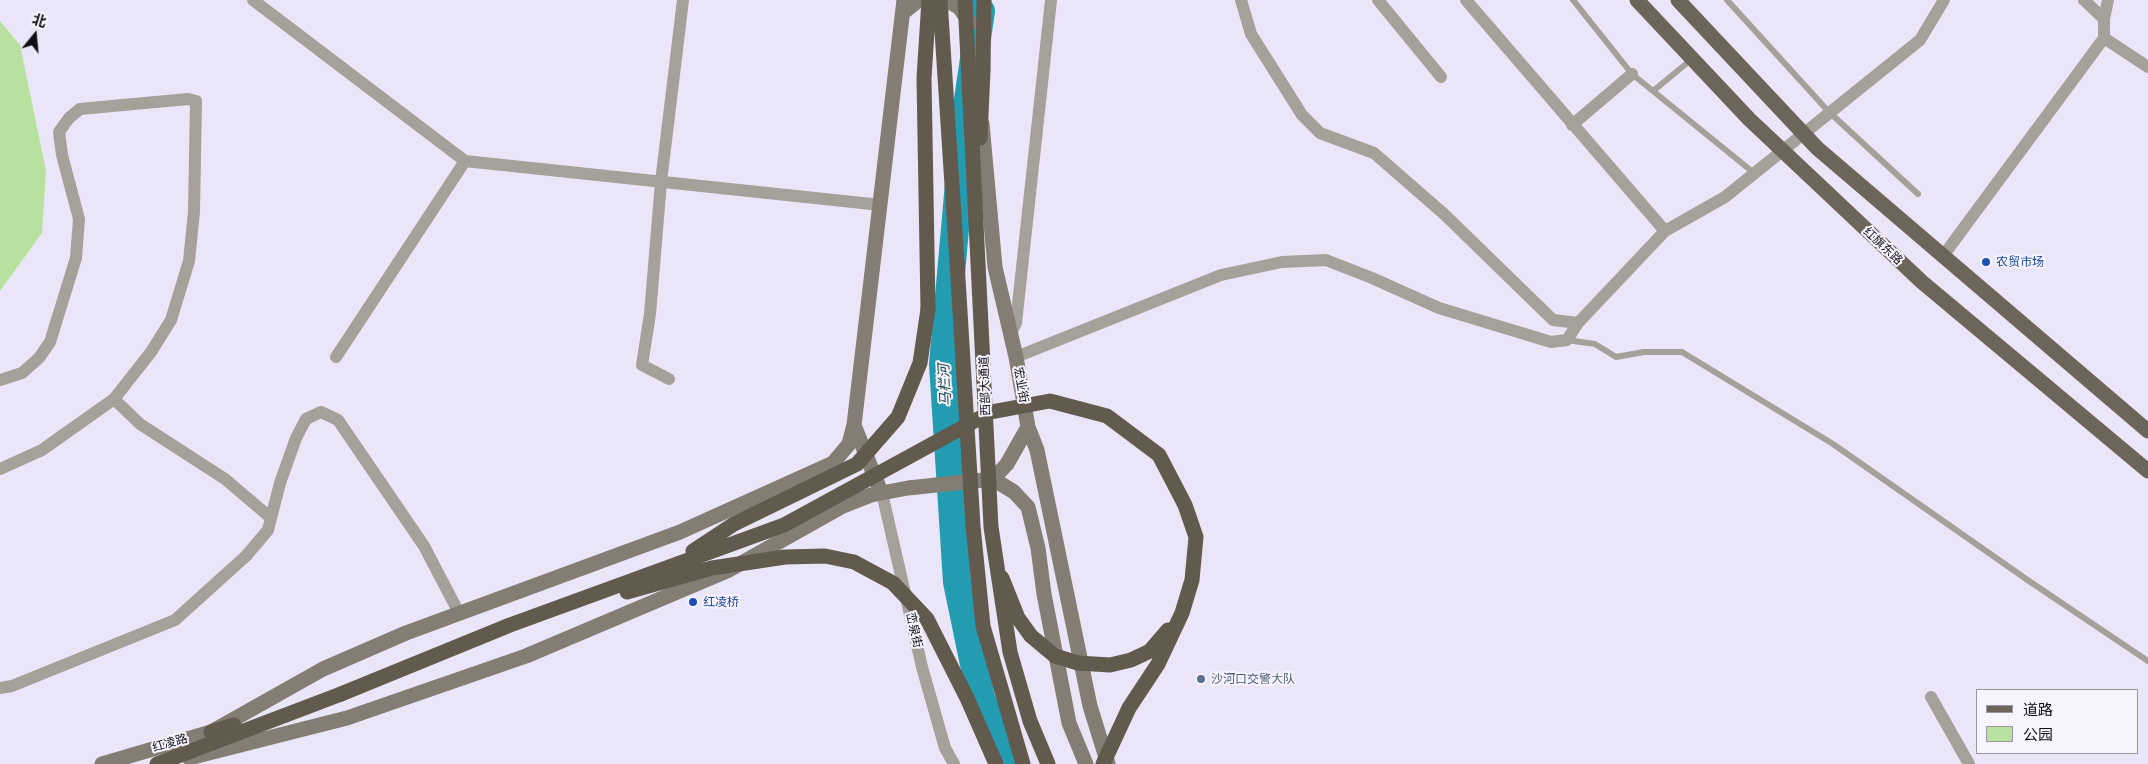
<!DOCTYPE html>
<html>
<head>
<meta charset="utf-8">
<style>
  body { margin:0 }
  #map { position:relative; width:2148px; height:764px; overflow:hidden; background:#eae6f7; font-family:"Asap Condensed","Noto Sans SC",sans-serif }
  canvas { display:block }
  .legend { position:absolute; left:1976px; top:689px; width:162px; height:65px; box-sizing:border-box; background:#f7f4ff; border:1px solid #9b98a1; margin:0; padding:6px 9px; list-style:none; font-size:15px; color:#110f15 }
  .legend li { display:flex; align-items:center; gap:10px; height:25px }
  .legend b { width:25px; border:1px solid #9b98a1 }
  .north { position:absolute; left:10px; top:10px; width:50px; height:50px; -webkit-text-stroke:4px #f7f4ff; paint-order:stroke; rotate:17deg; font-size:14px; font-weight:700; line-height:20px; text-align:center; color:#110f15 }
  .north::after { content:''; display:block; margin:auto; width:18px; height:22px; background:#110f15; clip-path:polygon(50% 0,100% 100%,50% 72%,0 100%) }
</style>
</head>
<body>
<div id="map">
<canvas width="2148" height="764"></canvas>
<ul class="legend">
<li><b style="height:6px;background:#6d6559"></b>道路</li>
<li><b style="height:14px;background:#b8e09e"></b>公园</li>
</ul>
<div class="north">北</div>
</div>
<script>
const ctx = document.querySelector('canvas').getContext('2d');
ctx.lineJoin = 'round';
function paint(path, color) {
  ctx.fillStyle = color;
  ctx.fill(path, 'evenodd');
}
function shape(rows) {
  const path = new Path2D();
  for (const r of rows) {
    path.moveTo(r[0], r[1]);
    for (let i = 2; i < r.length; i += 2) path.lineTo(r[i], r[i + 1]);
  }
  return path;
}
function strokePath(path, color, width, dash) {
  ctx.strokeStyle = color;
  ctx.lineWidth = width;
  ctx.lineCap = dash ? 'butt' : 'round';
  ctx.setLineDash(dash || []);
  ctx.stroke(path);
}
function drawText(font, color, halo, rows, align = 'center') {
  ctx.font = font + ' "Asap Condensed","Noto Sans SC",sans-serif';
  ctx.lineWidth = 4;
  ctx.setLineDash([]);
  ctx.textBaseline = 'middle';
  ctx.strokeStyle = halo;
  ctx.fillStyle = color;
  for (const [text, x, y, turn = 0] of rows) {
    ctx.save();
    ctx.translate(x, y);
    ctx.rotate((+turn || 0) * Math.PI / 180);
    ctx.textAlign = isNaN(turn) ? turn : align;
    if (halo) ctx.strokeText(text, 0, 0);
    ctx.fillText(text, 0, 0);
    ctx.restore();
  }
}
const green = shape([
  [0,21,20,45,46,171,42,233,0,291]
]);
const river = shape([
  [981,11,964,127,943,364,957,582,981,698,1009,764]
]);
const service = shape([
  [1573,0,1632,74,1653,91],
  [1727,0,1829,112,1918,194],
  [1692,59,1653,91,1754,173],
  [1567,340,1595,344,1616,357,1644,352,1682,352,1833,444,2029,581,2148,661]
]);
const minor = shape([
  [253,0,465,161,881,205],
  [1241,0,1251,34,1302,115,1320,133,1374,153,1444,214,1553,320,1578,323],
  [1378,0,1441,77],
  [1466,0,1665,231],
  [2084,0,2104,19,2104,38,2148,67],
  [2104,19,2108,0],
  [1572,125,1632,74],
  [1943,256,2104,38],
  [1010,335,1016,323,1051,0],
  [336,357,465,161],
  [1016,357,1221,275,1282,262,1326,260,1372,278,1439,308,1551,342,1567,340,1578,323,1665,231,1725,197,1920,40,1944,0],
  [669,379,642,365,650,314,661,182,683,0],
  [0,380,22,373,39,358,50,342,76,258,79,219,62,155,59,132,69,118,80,109,188,99,196,101,194,212,189,261,171,320,151,352,114,399,42,450,0,469],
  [114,399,140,424,225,479,271,518],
  [882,493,922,667,945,748,954,764],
  [0,688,12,686,175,620,246,556,268,530,280,483,296,438,306,419,321,412,338,420,351,439,424,546,459,613],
  [1931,697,1969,764]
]);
const secondary = shape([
  [945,0,959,7,970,23],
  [904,12,919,0],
  [982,124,995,267,1016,357,1028,427,1037,450,1090,706,1108,764],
  [854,425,879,487],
  [993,479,1007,464,1028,427],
  [189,758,347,718,526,656,729,570,843,506,871,495,908,488,993,479,1014,492,1028,507,1038,548,1044,594,1069,723,1086,764],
  [102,764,211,732,323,669,406,633,680,532,833,463,849,444,854,425,904,0]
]);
const primary = shape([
  [1637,0,1749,119,1922,282,2148,471],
  [1678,0,1817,148,2148,431]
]);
const trunk = shape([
  [940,0,957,262],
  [983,70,984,0],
  [928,309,924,78,929,0],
  [1002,578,1018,618,1031,636,1055,656],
  [211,732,234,725],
  [157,764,341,694]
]);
const trunkBridge = shape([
  [965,0,991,527,1010,652,1030,721,1048,764],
  [980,138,983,70],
  [957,262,973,526,983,626,1023,764],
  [693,551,734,524,857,464,898,417,920,363,928,309],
  [627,592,712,568,785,557,825,556,854,562,893,583,927,619,967,698,996,764],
  [1055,656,1078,663,1110,665,1131,660,1150,651,1168,630],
  [341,694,510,625,784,525,991,412,1050,401,1107,416,1159,455,1185,505,1196,537,1192,580,1182,613,1158,664,1129,708,1103,764]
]);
const markers = [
  [1986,262,5,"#1a4fb4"],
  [693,602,5,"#1a4fb4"],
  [1201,679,5,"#5c6f8a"]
];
const streetNames = [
  ["红旗东路",1883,246,43],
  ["宏业街",1021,385,80],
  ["西部大通道",985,386,-92],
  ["峦泉街",914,630,77],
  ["红凌路",170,743,-16]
];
const transitNames = [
  ["农贸市场",1996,262],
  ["红凌桥",703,602]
];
const serviceNames = [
  ["沙河口交警大队",1211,679]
];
const waterNames = [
  ["马栏河",945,385,-93]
];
paint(green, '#b8e09e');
strokePath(river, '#239bb1', 28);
strokePath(service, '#a5a09a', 6);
strokePath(minor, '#a5a09a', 12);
strokePath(secondary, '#847d74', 15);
strokePath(primary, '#6d6559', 15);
strokePath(trunk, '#635a4e', 15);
strokePath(trunkBridge, '#635a4e', 15);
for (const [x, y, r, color] of markers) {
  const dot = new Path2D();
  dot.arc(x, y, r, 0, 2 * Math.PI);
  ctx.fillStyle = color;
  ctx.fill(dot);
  strokePath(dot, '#f7f4ff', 2);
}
drawText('12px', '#110f15', '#f7f4ff', streetNames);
drawText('12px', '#164399', '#f7f4ff', transitNames, 'left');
drawText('12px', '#4e5e75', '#f7f4ff', serviceNames, 'left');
drawText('italic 14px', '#0e404a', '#f7f4ff', waterNames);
</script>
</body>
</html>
